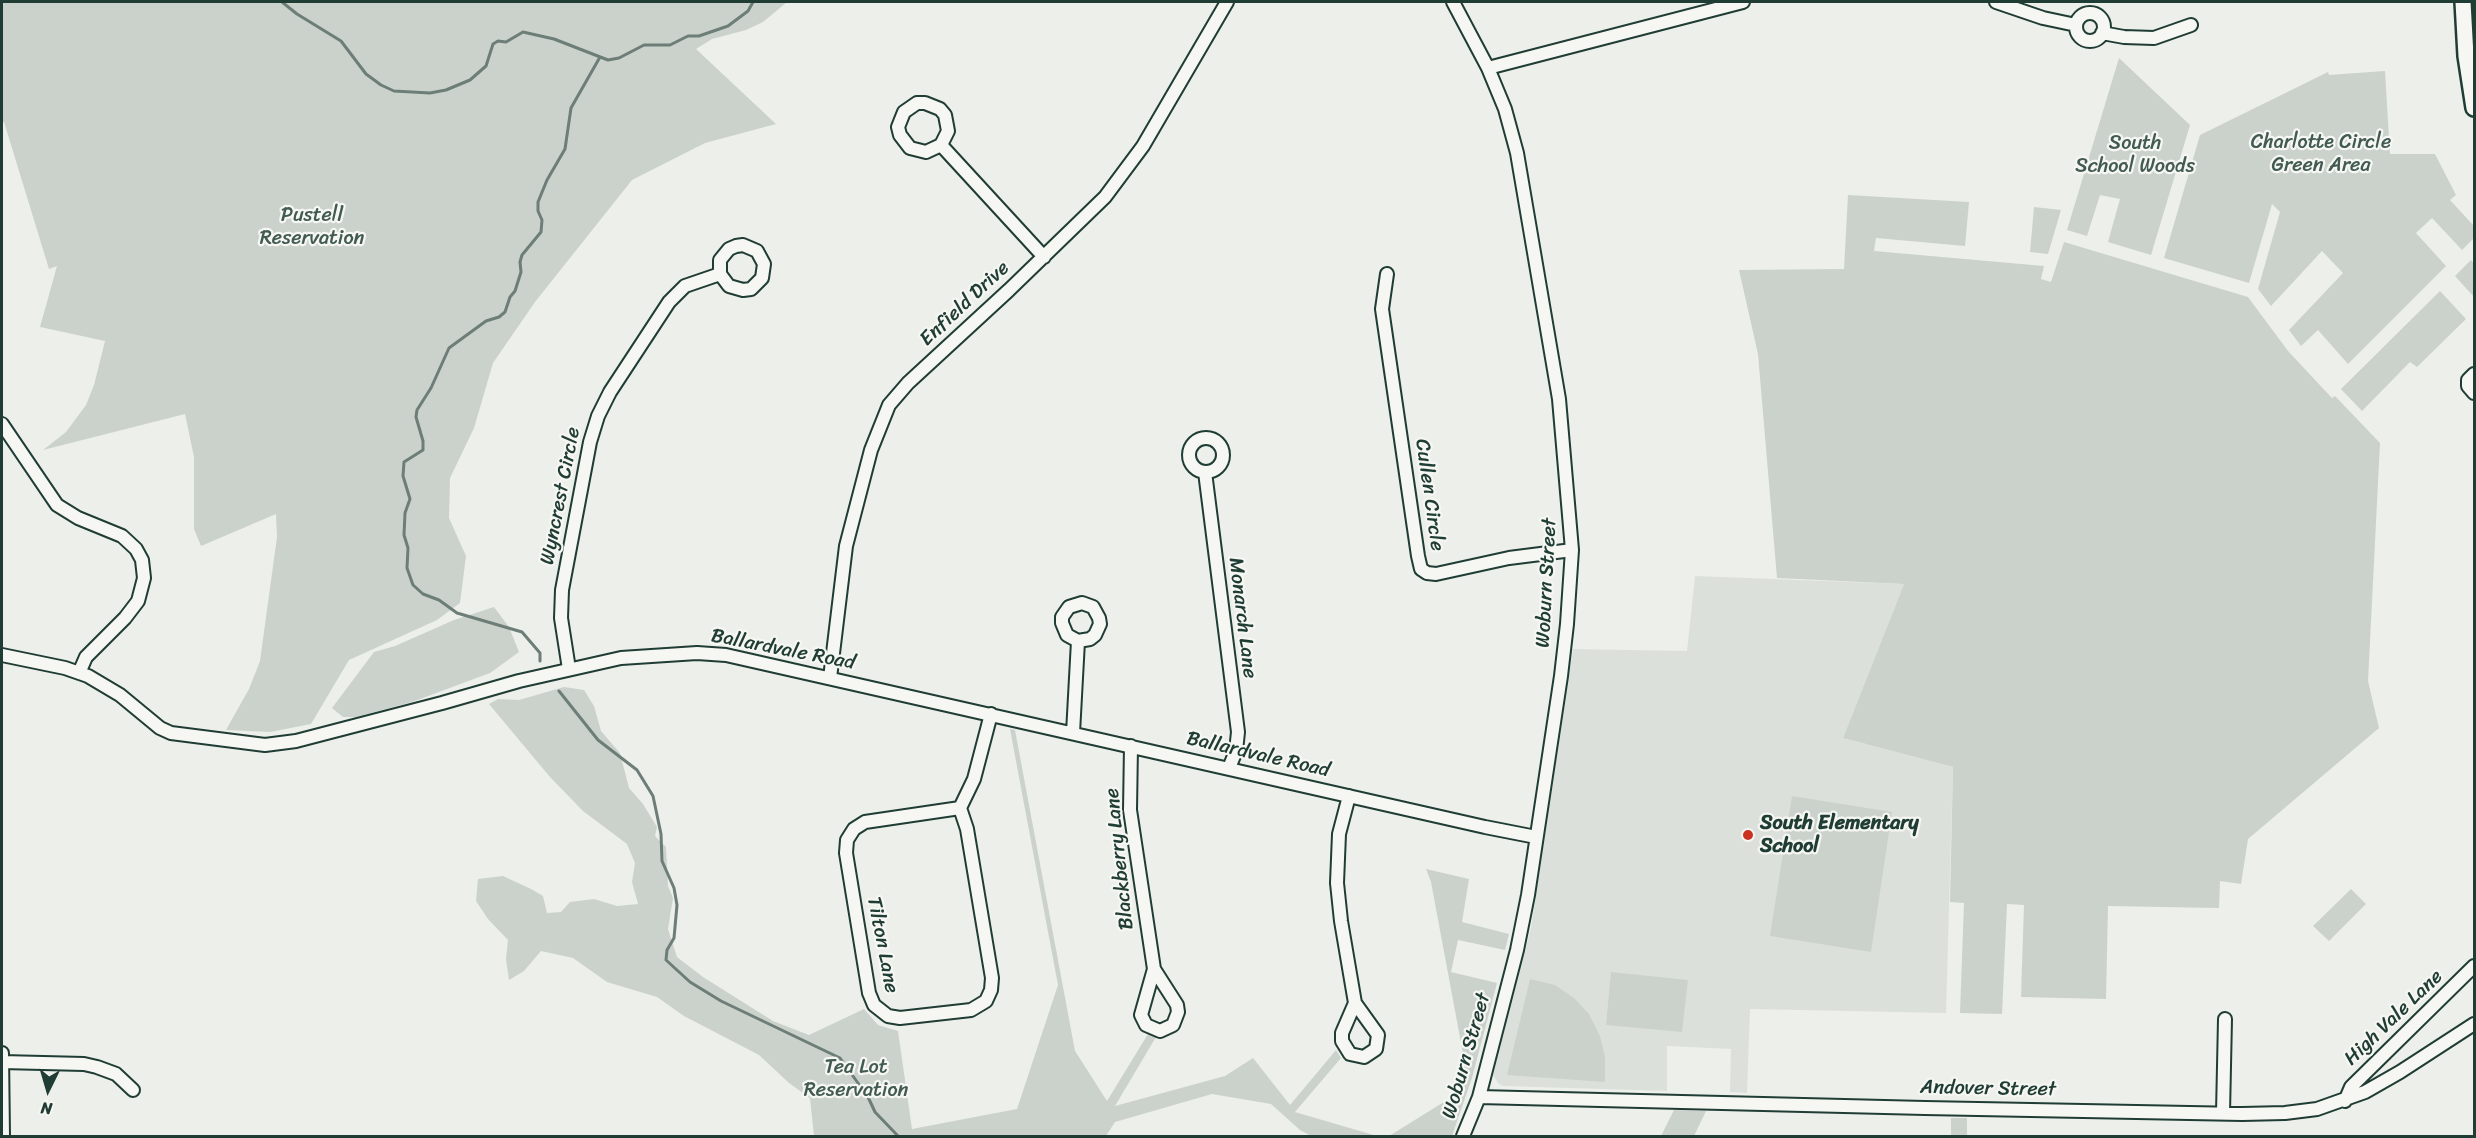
<!DOCTYPE html>
<html>
<head>
<meta charset="utf-8">
<style>
  body { margin:0 }
  #map { position:relative; width:2476px; height:1138px; overflow:hidden; background:#edefea; font-family:Sriracha,sans-serif }
  canvas { display:block }
  .frame { position:absolute; inset:0; border:3px solid #1f3d34; pointer-events:none }
  .north { position:absolute; left:18px; top:1060px; width:60px; height:60px; -webkit-text-stroke:4px #f6f6f2; paint-order:stroke; rotate:185deg; font-size:16px; font-weight:700; line-height:24px; text-align:center; color:#1f3d34 }
  .north::after { content:''; display:block; margin:auto; width:21px; height:27px; background:#1f3d34; clip-path:polygon(50% 0,100% 100%,50% 72%,0 100%) }
</style>
</head>
<body>
<div id="map">
<canvas width="2476" height="1138"></canvas>
<div class="frame"></div>
<div class="north">N</div>
</div>
<script>
const ctx = document.querySelector('canvas').getContext('2d');
ctx.lineJoin = 'round';
function paint(path, color) {
  ctx.fillStyle = color;
  ctx.fill(path, 'evenodd');
}
function shape(rows) {
  const path = new Path2D();
  for (const r of rows) {
    if (r.length === 3) {
      path.moveTo(r[0] + r[2], r[1]);
      path.arc(r[0], r[1], r[2], 0, 2 * Math.PI);
      continue;
    }
    path.moveTo(r[0], r[1]);
    for (let i = 2; i < r.length; i += 2) path.lineTo(r[i], r[i + 1]);
  }
  return path;
}
function strokePath(path, color, width, dash) {
  ctx.strokeStyle = color;
  ctx.lineWidth = width;
  ctx.lineCap = dash ? 'butt' : 'round';
  ctx.setLineDash(dash || []);
  ctx.stroke(path);
}
function drawText(font, color, halo, rows, align = 'center') {
  ctx.font = font + ' Sriracha,sans-serif';
  ctx.lineWidth = 4.5;
  ctx.setLineDash([]);
  ctx.textBaseline = 'middle';
  ctx.strokeStyle = halo;
  ctx.fillStyle = color;
  for (const [text, x, y, turn = 0] of rows) {
    ctx.save();
    ctx.translate(x, y);
    ctx.rotate((+turn || 0) * Math.PI / 180);
    ctx.textAlign = isNaN(turn) ? turn : align;
    if (halo) ctx.strokeText(text, 0, 0);
    ctx.fillText(text, 0, 0);
    ctx.restore();
  }
}
const built = shape([
  [1695,576,1904,584,1843,738,1953,767,1946,1013,1750,1009,1747,1093,1730,1092,1731,1049,1667,1046,1667,1091,1502,1086,1498,1083,1493,1075,1531,928,1573,649,1687,651]
]);
const green = shape([
  [2,2,787,2,763,22,746,30,712,39,696,49,776,124,705,143,632,180,535,302,493,363,474,428,450,478,449,518,466,556,460,603,437,620,349,660,311,724,270,732,226,730,249,689,260,661,277,537,276,514,201,546,194,529,194,457,185,414,43,450,66,432,86,405,94,385,105,341,40,327,57,266,49,269,4,122,2,122],
  [2119,58,2190,125,2151,255,2108,242,2120,199,2100,195,2087,236,2067,230],
  [2385,71,2390,154,2435,154,2456,195,2450,200,2474,226,2474,238,2462,250,2432,218,2416,233,2446,266,2348,364,2318,330,2301,346,2289,330,2343,273,2322,251,2271,306,2258,289,2280,212,2272,204,2249,283,2164,258,2200,135,2328,72,2329,75],
  [1848,195,1969,202,1965,246,1876,238,1874,251,2044,266,2041,279,2051,282,2064,242,2248,297,2288,351,2332,398,2335,396,2380,443,2368,681,2379,728,2248,839,2241,884,2220,881,2219,908,2108,906,2106,999,2021,997,2024,905,2007,904,2002,1014,1960,1013,1964,903,1950,902,1953,767,1843,738,1904,584,1777,578,1758,354,1739,270,1844,269],
  [2034,207,2061,210,2048,254,2030,252],
  [2471,260,2474,264,2474,297,2455,276],
  [2440,291,2466,319,2417,367,2410,362,2362,411,2341,389],
  [494,607,509,627,519,652,490,673,412,702,356,717,343,717,332,708,374,652,395,646,454,620],
  [564,687,584,690,594,706,601,731,620,753,629,788,643,804,657,827,655,836,666,847,668,886,673,898,668,929,677,957,703,977,773,1021,809,1035,864,1009,878,1025,898,1031,912,1129,1017,1109,1058,985,1010,729,1015,730,1075,1051,1107,1101,1148,1034,1156,1037,1115,1106,1225,1076,1253,1058,1290,1105,1336,1050,1341,1058,1295,1112,1377,1136,1311,1136,1300,1130,1271,1104,1212,1094,1115,1122,1106,1136,814,1136,810,1098,789,1083,759,1055,684,1016,657,997,607,982,573,958,541,951,524,971,509,980,506,959,508,940,488,919,476,901,478,879,503,876,531,889,543,896,547,913,561,912,570,902,594,899,617,906,638,904,632,882,635,863,627,844,583,811,550,777,489,704,498,699,519,700],
  [1792,796,1892,812,1871,952,1770,936],
  [1426,869,1469,879,1462,922,1509,934,1505,950,1458,940,1451,972,1497,983,1472,1078,1452,1136,1389,1136,1452,1097,1464,1059,1431,882],
  [2351,889,2366,904,2329,941,2313,926],
  [1611,972,1688,980,1682,1032,1606,1025],
  [1530,979,1555,985,1574,998,1589,1014,1600,1036,1605,1057,1605,1082,1507,1075],
  [1674,1110,1706,1111,1694,1136,1661,1136],
  [1951,1118,1967,1118,1967,1136,1951,1136]
]);
const stream = shape([
  [282,2,297,14,341,41,366,74,381,85,394,91,430,93,446,90,470,80,486,66,493,44,498,41,506,42,523,32,554,39,608,60,619,58,644,45,670,45,688,36,699,36,728,26,748,11,753,2],
  [540,661,540,653,522,632,457,613,439,600,423,594,413,585,407,568,408,548,404,535,405,513,410,499,403,476,404,462,423,450,423,441,416,417,417,410,431,388,449,348,486,321,499,317,505,312,510,297,515,291,521,272,520,262,522,255,541,232,542,220,538,211,538,202,547,180,565,149,571,108,600,57],
  [559,691,598,740,637,770,653,796,661,834,662,861,674,888,677,905,674,938,667,950,666,960,690,982,721,1001,840,1058,868,1097,875,1112,898,1136]
]);
const minor = shape([
  [1453,2,1488,68,1505,109,1517,153,1559,399,1572,550,1567,624,1561,676,1528,895,1517,950,1479,1097,1463,1136],
  [1996,2,2043,18,2076,25],
  [2090,27,14],
  [2102,33,2124,37,2154,38,2191,25],
  [1488,68,1743,2],
  [941,145,926,152,910,148,900,135,898,127,904,112,917,103,925,103,940,109,945,115,948,131,941,145,1044,257],
  [1387,274,1382,309,1418,556,1421,569,1427,573,1436,574,1509,558,1572,550],
  [2474,374,2468,380,2468,386,2474,393],
  [2,424,57,505,78,518,122,536,136,549,142,560,144,578,138,601,125,618,86,657,79,673],
  [1206,455,17],
  [1205,472,1238,732,1236,751,1229,768],
  [2,655,65,668,88,676,120,695,160,728,171,733,265,745,296,741,442,703,519,681,621,658,697,653,726,655,1485,827,1536,837],
  [569,669,561,618,562,590,590,442,598,416,610,392,669,302,685,286,720,274,729,286,743,290,751,289,762,278,764,264,757,251,743,245,736,246,729,249,720,260,720,274],
  [830,678,846,546,871,450,889,405,908,383,1009,290,1105,197,1143,146,1227,2],
  [1073,733,1078,641,1067,635,1062,623,1062,617,1069,607,1082,603,1093,607,1099,618,1100,624,1095,635,1090,639,1078,641],
  [1131,746,1130,810,1154,969,1141,1015,1146,1025,1160,1031,1173,1025,1178,1012,1177,1005,1154,969],
  [1349,796,1339,834,1337,883,1341,921,1355,1003,1342,1033,1342,1041,1350,1054,1364,1057,1376,1049,1378,1035,1355,1003],
  [960,808,865,822,854,829,847,840,846,853,869,993,874,1005,888,1016,900,1018,971,1010,986,1001,991,990,992,978,967,829,960,808,974,779,991,714],
  [2,1053,3,1136],
  [2,1062,84,1064,97,1067,116,1074,133,1090],
  [1479,1097,1925,1108,2242,1114,2285,1113,2317,1109,2365,1092,2400,1072,2474,1024],
  [2345,1101,2351,1087,2474,966],
  [2223,1113,2225,1019]
]);
const major = shape([
  [2463,2,2466,56,2474,108]
]);
const markers = [
  [1748,835,6,"#c8321e"]
];
const parkNames = [
  ["Charlotte Circle",2321,143],
  ["Green Area",2321,166],
  ["South",2135,144],
  ["School Woods",2135,167],
  ["Pustell",312,216],
  ["Reservation",312,239],
  ["Tea Lot",856,1068],
  ["Reservation",856,1091]
];
const streetNames = [
  ["Enfield Drive",965,304,-43],
  ["Cullen Circle",1429,495,82],
  ["Wyncrest Circle",561,496,-79],
  ["Woburn Street",1547,583,-87],
  ["Monarch Lane",1242,618,83],
  ["Ballardvale Road",783,650,11],
  ["Ballardvale Road",1258,755,13],
  ["Blackberry Lane",1120,859,-96],
  ["Tilton Lane",882,945,79],
  ["High Vale Lane",2394,1018,-44],
  ["Woburn Street",1467,1056,-74],
  ["Andover Street",1988,1089,1]
];
const poiNames = [
  ["South Elementary",1760,824],
  ["School",1760,847]
];
paint(built, '#dce0db');
paint(green, '#cbd2cc');
strokePath(stream, '#6c7e77', 3);
strokePath(minor, '#1f3d34', 16);
strokePath(major, '#1f3d34', 20);
strokePath(minor, '#f6f6f2', 12);
strokePath(major, '#f6f6f2', 15);
for (const [x, y, r, color] of markers) {
  const dot = new Path2D();
  dot.arc(x, y, r, 0, 2 * Math.PI);
  ctx.fillStyle = color;
  ctx.fill(dot);
  strokePath(dot, '#f6f6f2', 2);
}
drawText('20px', '#415b52', '#f6f6f2', parkNames);
drawText('20px', '#1f3d34', '#f6f6f2', streetNames);
drawText('bold 20px', '#1f3d34', '#f6f6f2', poiNames, 'left');
</script>
</body>
</html>
